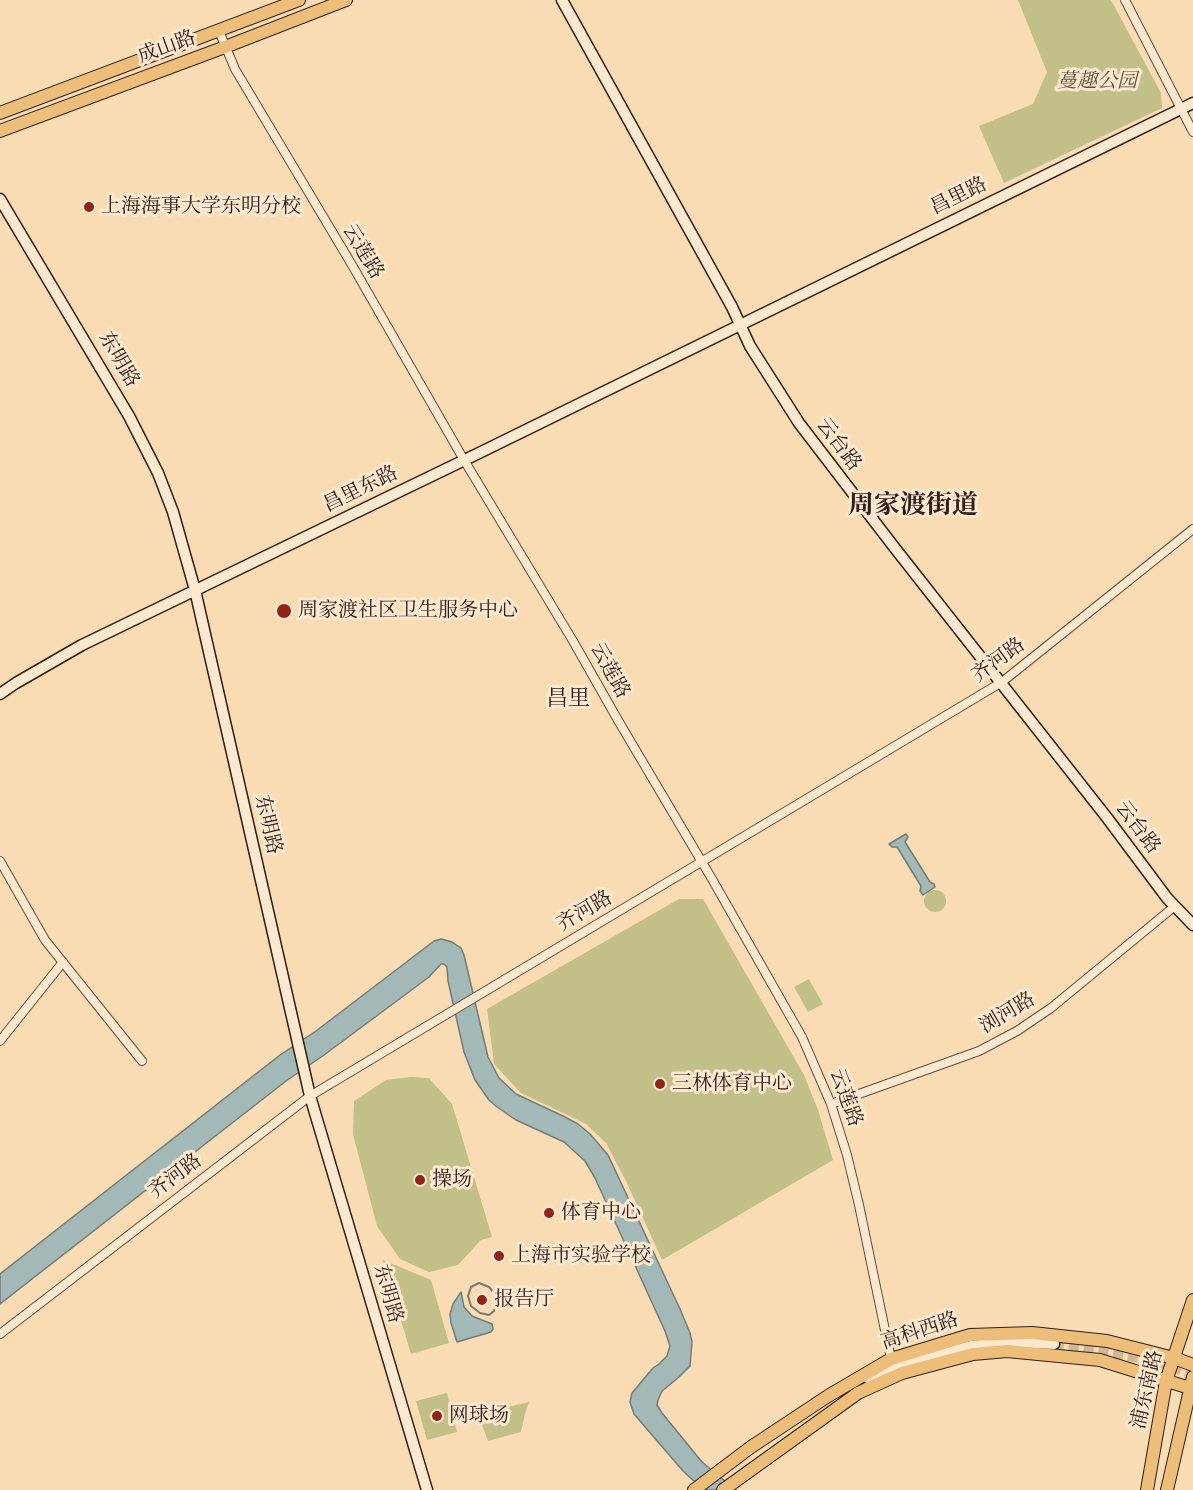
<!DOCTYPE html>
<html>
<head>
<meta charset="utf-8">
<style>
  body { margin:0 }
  canvas { display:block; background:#f9dcb3 }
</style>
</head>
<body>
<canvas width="1193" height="1490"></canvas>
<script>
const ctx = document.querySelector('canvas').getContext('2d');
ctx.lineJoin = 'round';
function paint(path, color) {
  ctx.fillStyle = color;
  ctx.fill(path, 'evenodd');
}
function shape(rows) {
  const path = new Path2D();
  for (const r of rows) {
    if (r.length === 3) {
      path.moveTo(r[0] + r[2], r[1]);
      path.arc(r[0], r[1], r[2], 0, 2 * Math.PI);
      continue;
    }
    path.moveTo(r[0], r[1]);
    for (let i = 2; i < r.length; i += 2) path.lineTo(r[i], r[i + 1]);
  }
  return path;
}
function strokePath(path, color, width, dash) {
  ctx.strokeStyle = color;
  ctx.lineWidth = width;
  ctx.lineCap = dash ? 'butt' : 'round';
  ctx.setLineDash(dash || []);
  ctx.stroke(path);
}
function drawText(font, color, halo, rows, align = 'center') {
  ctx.font = font + ' Cardo,"Noto Serif SC",serif';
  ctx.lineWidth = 6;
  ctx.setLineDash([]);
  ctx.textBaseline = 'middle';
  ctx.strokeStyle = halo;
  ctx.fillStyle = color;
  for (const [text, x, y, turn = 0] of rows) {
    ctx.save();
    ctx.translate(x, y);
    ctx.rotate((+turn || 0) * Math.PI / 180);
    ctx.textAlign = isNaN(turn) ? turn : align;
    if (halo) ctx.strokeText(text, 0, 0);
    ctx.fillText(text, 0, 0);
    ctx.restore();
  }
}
const green = shape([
  [1018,0,1111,0,1161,93,1162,108,1004,183,979,126,1033,104,1047,72],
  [935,901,11],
  [679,899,703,899,804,1075,818,1110,833,1160,662,1260,627,1183,606,1143,586,1124,521,1093,494,1064,487,1009],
  [809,979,823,1004,808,1012,794,987],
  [411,1077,429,1078,452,1104,492,1237,481,1240,458,1265,429,1272,400,1259,377,1226,353,1134,354,1101,386,1080],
  [383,1260,431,1280,449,1343,411,1354],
  [447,1393,457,1432,427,1440,416,1401],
  [529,1402,525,1414,521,1432,488,1441,478,1414]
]);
const water = shape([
  [906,834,908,837,905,842,930,882,934,884,935,887,923,895,920,891,921,886,897,847,892,847,889,844,906,834],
  [441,939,452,942,461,948,464,955,488,1057,499,1078,516,1094,563,1116,578,1124,590,1134,608,1155,680,1309,690,1333,692,1342,690,1366,679,1377,662,1391,658,1400,657,1405,662,1413,702,1462,736,1490,704,1490,683,1471,634,1414,630,1402,632,1393,653,1368,659,1364,667,1356,670,1346,665,1331,595,1178,585,1161,564,1142,516,1120,497,1107,489,1100,475,1080,464,1052,448,981,447,967,444,964,441,964,429,977,324,1055,286,1081,0,1304,0,1274,280,1055,316,1031,434,941,441,939],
  [461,1292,464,1307,472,1316,492,1324,493,1329,491,1332,457,1342,451,1323,450,1314,453,1304,461,1292]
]);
const stream = shape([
  [479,1283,489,1287,494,1293,496,1304,494,1311,489,1315,480,1313,471,1306,468,1296,471,1287,479,1283]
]);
const secondaryTunnel = shape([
  [1054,1344,1153,1360,1193,1374]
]);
const street = shape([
  [1125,0,1193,132],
  [219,31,235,69,352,265,464,460,573,641,619,722,712,879,802,1037,831,1104,847,1155,859,1205,891,1359],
  [0,861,45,940,142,1061],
  [0,1041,63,962],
  [831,1104,979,1051,1017,1031,1051,1008,1175,906],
  [0,1334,310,1096,1002,682,1193,529]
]);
const secondary = shape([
  [562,0,732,307,750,346,799,423,894,547,1108,819,1167,898,1193,925],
  [0,199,129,416,158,473,173,512,195,590,310,1096,427,1490],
  [0,694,16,683,82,645,477,454,1193,103],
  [868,1378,905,1362,971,1346,1009,1342,1054,1344]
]);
const primary = shape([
  [0,113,299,0],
  [0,131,225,47,346,0],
  [694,1490,751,1447,828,1396,891,1359,970,1335,1032,1333,1107,1341,1174,1358,1193,1365],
  [723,1490,858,1393,902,1373,973,1354,1007,1351,1100,1360,1193,1389],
  [1147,1490,1166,1381,1193,1300],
  [1167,1490,1193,1377]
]);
const markers = [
  [89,207,6,"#8f2418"],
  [284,611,8,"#8f2418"],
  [660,1084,6,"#8f2418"],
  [420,1180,6,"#8f2418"],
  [549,1213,6,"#8f2418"],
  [499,1256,6,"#8f2418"],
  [482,1300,6,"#8f2418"],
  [437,1416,6,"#8f2418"]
];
const streetNames = [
  ["成山路",167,48,-20],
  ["昌里路",959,197,-26],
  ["云莲路",362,252,59],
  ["东明路",118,360,60],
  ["云台路",838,445,53],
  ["昌里东路",361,490,-26],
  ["齐河路",999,661,-36],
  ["云莲路",609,671,61],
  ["东明路",267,825,77],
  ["云台路",1137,828,53],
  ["齐河路",585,912,-30],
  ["浏河路",1008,1014,-31],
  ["云莲路",845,1098,70],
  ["齐河路",176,1177,-37],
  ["东明路",387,1294,74],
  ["高科西路",920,1332,-18],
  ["浦东南路",1148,1390,-77]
];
const parkNames = [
  ["蔓趣公园",1097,82]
];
const poiNames = [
  ["上海海事大学东明分校",101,207],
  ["周家渡社区卫生服务中心",298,611],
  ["三林体育中心",672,1084],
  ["操场",432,1180],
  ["体育中心",561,1213],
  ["上海市实验学校",511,1256],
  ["报告厅",494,1300],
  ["网球场",449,1416]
];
const quarterNames = [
  ["昌里",568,700]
];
const districtNames = [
  ["周家渡街道",913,507]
];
paint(green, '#c2bf89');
paint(water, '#a2b9b7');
strokePath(water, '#757c78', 1.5);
strokePath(stream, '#757c78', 2);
strokePath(secondaryTunnel, '#d1b694', 10, [10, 5]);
strokePath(street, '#634f40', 10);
strokePath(secondary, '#31201a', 13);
strokePath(primary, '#31201a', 14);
strokePath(street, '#fbe8ce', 8);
strokePath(secondary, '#fbe8ce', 10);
strokePath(primary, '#ecbe7a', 12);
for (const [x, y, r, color] of markers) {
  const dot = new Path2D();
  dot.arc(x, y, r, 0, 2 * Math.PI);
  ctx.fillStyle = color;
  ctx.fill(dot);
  strokePath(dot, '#fbe8ce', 2);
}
drawText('20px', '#31201a', '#fbe8ce', streetNames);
drawText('italic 20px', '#5c503b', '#fbe8ce', parkNames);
drawText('20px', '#31201a', '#fbe8ce', poiNames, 'left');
drawText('22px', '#31201a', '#fbe8ce', quarterNames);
drawText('bold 26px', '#31201a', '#fbe8ce', districtNames);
</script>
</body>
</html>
